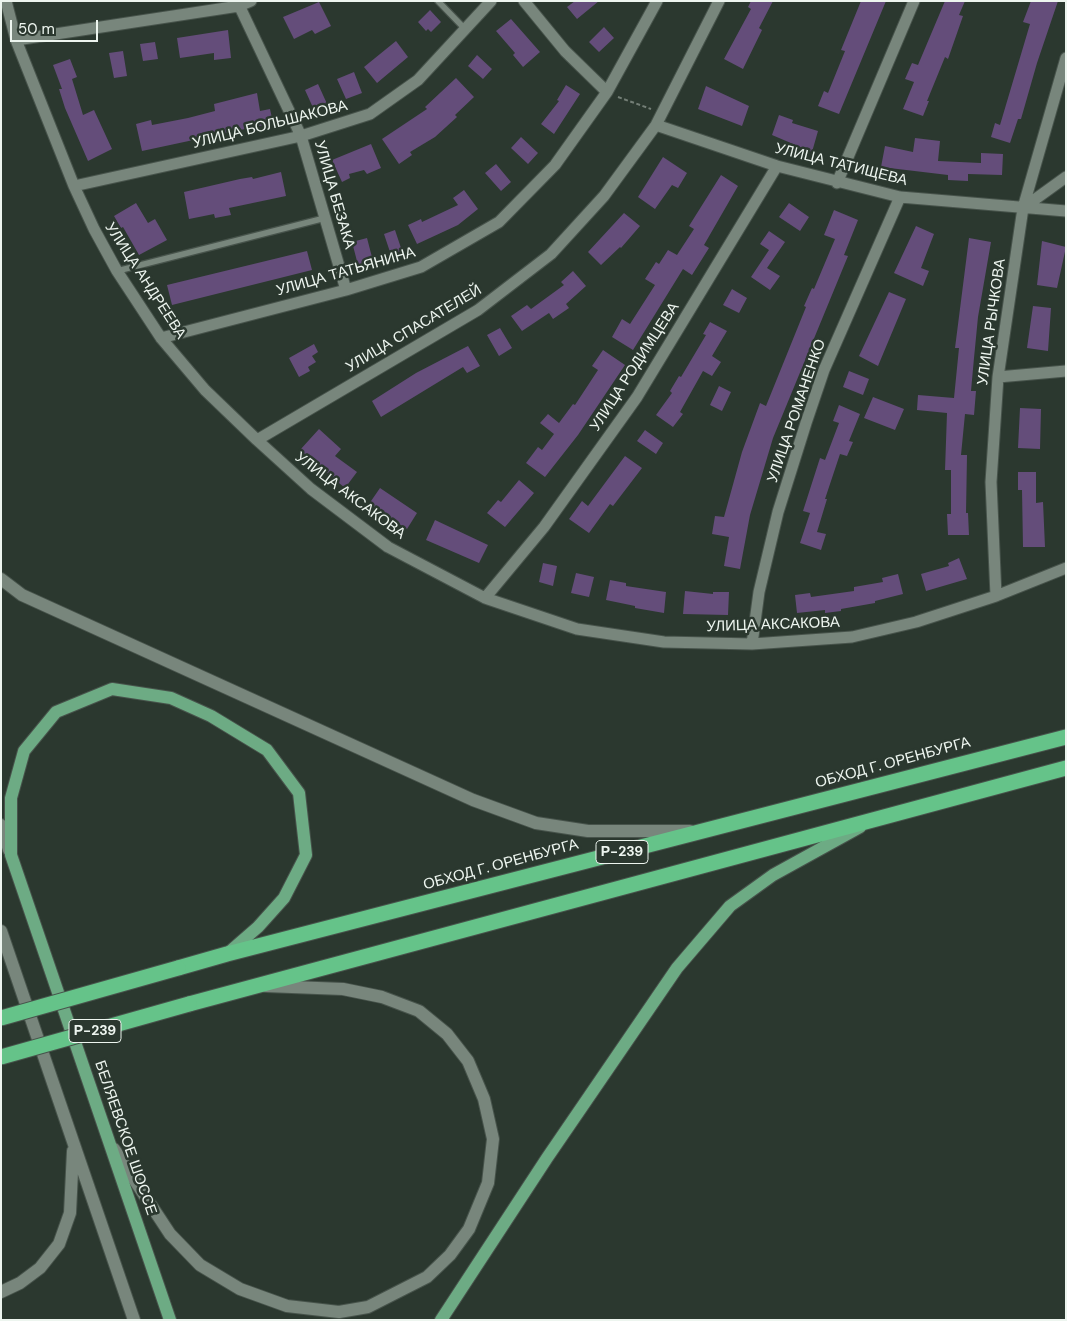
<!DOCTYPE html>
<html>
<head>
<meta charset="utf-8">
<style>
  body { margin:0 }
  #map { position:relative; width:1067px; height:1321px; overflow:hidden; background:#2b382f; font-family:"DM Sans",sans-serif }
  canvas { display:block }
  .frame { position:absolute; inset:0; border:2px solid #edf5ef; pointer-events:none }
  .scale { position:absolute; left:10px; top:20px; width:88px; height:22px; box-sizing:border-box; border:2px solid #edf5ef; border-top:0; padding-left:6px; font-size:15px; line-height:18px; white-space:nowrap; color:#edf5ef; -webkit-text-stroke:4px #2b382f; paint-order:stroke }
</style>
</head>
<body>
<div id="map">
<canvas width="1067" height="1321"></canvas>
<div class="frame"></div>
<div class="scale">50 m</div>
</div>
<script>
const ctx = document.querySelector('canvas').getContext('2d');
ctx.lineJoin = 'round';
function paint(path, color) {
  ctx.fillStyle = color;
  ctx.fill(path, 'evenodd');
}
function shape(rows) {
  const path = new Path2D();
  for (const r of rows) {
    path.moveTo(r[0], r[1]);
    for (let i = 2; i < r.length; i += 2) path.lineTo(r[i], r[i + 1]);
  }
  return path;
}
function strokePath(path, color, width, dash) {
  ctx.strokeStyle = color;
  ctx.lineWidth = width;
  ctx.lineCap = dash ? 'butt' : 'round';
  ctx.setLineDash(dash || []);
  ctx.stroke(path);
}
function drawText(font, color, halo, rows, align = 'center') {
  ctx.font = font + ' "DM Sans",sans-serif';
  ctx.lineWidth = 5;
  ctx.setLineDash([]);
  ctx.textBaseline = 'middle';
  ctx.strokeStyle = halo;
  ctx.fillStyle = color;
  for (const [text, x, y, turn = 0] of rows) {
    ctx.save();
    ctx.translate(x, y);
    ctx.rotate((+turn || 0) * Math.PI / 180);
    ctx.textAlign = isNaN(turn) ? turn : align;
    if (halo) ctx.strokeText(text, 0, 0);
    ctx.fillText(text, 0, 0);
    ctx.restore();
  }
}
const building = shape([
  [575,1,599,1,577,19,567,7],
  [751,1,773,1,759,28,762,30,743,69,724,59,751,9,748,7],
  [861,1,886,1,839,114,818,106,824,91,828,93,845,51,841,50],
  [945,1,965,1,959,15,963,16,948,59,945,57,927,101,929,101,923,116,903,109,914,82,905,79,912,63,918,65],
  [1031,1,1058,1,1037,63,1021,119,1018,119,1010,143,991,137,995,123,1000,125,1030,24,1023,22],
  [319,2,331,26,315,34,312,30,294,39,283,17],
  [430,10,441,22,431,32,428,29,426,31,418,22],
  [511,19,540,52,523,67,513,55,515,53,496,31],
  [604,27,614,38,599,52,589,42],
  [228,30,231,58,214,60,214,53,180,58,177,38],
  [396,41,408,57,377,83,364,67],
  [155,42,158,59,143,61,140,44],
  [123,51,127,76,114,78,109,53],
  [477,55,492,69,483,79,468,66],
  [70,59,77,77,72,79,83,115,94,110,112,149,88,161,65,108,59,89,62,89,53,65],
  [354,72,362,93,346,99,337,79],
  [456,78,474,97,455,115,457,117,435,137,410,152,412,155,399,164,382,139,427,109,425,107],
  [318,84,328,106,315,112,305,90],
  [566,85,580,94,554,134,541,124,559,101,557,100],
  [706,86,749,106,742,126,698,109],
  [257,93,260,111,270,109,273,123,142,151,136,124,151,120,152,125,188,118,215,111,214,104],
  [779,115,793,120,792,123,818,131,812,152,772,135],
  [521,137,538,153,528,164,511,148],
  [915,138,940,141,938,161,981,163,981,153,1003,154,1002,175,968,174,968,181,948,180,948,175,881,167,885,146,913,152],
  [371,144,381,168,367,174,364,170,349,174,350,178,342,182,332,160],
  [663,157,687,173,678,188,672,185,655,209,638,197],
  [496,164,511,182,501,191,485,173],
  [281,172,286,196,229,208,231,215,215,218,214,214,189,219,184,192,240,179,252,177,253,179],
  [721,175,738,186,704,245,709,248,692,275,683,269,633,350,612,337,622,319,630,324,655,285,645,279,656,262,659,264,668,250,677,255,694,229,689,226],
  [464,190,478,209,458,225,417,244,408,225,421,219,422,222,458,205,453,198],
  [136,203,148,223,155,219,167,240,139,255,123,227,121,228,114,216],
  [789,203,809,217,800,231,779,217],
  [834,210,858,220,844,255,848,256,773,438,750,515,740,569,724,566,729,537,712,534,715,516,724,517,742,452,760,403,766,406,806,307,804,306,812,288,814,289,835,239,824,235],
  [624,213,640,226,621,248,620,247,601,265,588,252],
  [916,226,934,234,921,268,929,271,923,286,894,273],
  [395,230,402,251,391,255,384,234],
  [769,231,785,242,767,268,780,276,770,290,751,277,769,250,760,244],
  [367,238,373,261,358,265,352,242],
  [969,238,991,242,978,317,974,358,971,391,976,391,974,415,965,414,961,455,967,455,966,513,968,513,969,535,948,535,947,514,951,514,951,470,945,470,947,413,917,410,918,395,954,398,959,348,955,348],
  [1042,241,1066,247,1057,288,1037,285],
  [307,251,312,270,172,305,167,285],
  [573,271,586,286,566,304,569,308,553,319,549,313,522,331,511,316,527,305,531,309,564,285,561,282],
  [732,289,747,298,739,313,723,305],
  [889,292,906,299,878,366,859,356],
  [1033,306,1051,308,1048,351,1027,348],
  [710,322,727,331,712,356,721,362,712,376,703,371,680,412,683,414,673,427,656,415,672,393,670,391,679,376,681,377,706,335,703,334],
  [500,328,512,348,499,356,487,335],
  [314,344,318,352,312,356,316,362,308,367,310,371,299,377,289,358],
  [468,346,480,366,467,373,463,367,381,417,372,401,416,373],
  [603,350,625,365,578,435,545,477,526,463,538,447,542,450,554,434,540,423,548,414,559,423,573,404,575,405,598,370,592,366],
  [849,371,869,379,863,395,843,387],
  [719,386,731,392,722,411,710,405],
  [873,397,904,409,895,430,864,418],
  [839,405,860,414,849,441,853,442,847,456,840,454,825,499,827,499,817,532,826,534,821,550,800,543,810,513,803,511,820,458,825,460,839,423,833,421],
  [1020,408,1041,409,1040,449,1018,448],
  [319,429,341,449,335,456,357,472,345,488,300,450],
  [645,430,663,443,656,454,637,441],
  [625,456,642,468,613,506,610,504,589,533,569,519,582,501,588,506],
  [1018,472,1036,472,1036,503,1043,502,1045,547,1023,547,1022,490,1018,490],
  [519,480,534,493,505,527,487,513,498,500,501,502],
  [380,488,417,513,407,529,369,504],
  [435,520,488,545,479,563,426,540],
  [959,558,967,579,926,591,921,574,949,566,948,563],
  [543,563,557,566,553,586,539,582],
  [576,573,594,577,589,597,571,593],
  [898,574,903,594,875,601,875,603,841,609,841,611,825,613,825,610,797,613,795,595,810,593,811,597,854,591,854,587,883,582,882,578],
  [610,580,626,583,626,586,666,592,664,613,635,608,635,606,606,600],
  [685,591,713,594,713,592,729,592,728,615,683,614]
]);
const path = shape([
  [618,97,651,109]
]);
const lane = shape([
  [438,1,465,29],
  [117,271,325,218]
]);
const street = shape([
  [6,1,16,40,74,186,94,229,117,271,161,338,205,390,257,440,311,489,388,547,485,598,577,629,664,642,752,644,852,637,916,622,996,596,1066,568],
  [237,1,301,136,346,290],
  [524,1,565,51,607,92],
  [16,40,239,6,251,1],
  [656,125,777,166,900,197,1066,211],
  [837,183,914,1],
  [74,186,301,136,370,114,418,80,491,1],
  [1023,208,1066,177],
  [161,338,346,290,421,267,499,222,555,165,607,92,657,1],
  [998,377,1066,371],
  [257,440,478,310,551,254,604,196,656,125,719,1],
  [996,596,991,482,998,377,1023,208,1066,58],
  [485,598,544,527,637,397,777,166],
  [752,644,759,592,778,512,806,423,824,370,900,197]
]);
const secondary = shape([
  [1,579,22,595,473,800,536,823,588,831,690,831],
  [1,825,9,850],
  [1,931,134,1320],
  [114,1149,170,1234,200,1265,240,1289,287,1306,339,1312,368,1307,427,1277,450,1255,469,1229,488,1183,493,1139,484,1099,468,1061,447,1034,419,1011,382,997,343,989,266,986],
  [1,1292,20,1283,40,1268,59,1244,70,1213,73,1151]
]);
const primary = shape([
  [170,1320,11,855,11,798,24,751,56,712,112,689,171,698,211,716,267,750,299,793,306,855,284,898,258,927,227,954],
  [441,1320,547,1158,677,968,730,906,773,875,860,827]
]);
const highway = shape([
  [178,968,227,954,1066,737],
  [189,1004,1066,768]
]);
const highwayBridge = shape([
  [1,1018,178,968],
  [1,1057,189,1004]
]);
const shields = [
  [622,852,52],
  [95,1031,52]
];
const shieldNames = [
  ["Р-239",622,852],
  ["Р-239",95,1031]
];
const streetNames = [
  ["УЛИЦА БОЛЬШАКОВА",270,125,-14],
  ["УЛИЦА ТАТИЩЕВА",841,165,14],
  ["УЛИЦА БЕЗАКА",334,195,74],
  ["УЛИЦА ТАТЬЯНИНА",346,272,-16],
  ["УЛИЦА АНДРЕЕВА",145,281,57],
  ["УЛИЦА РЫЧКОВА",992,322,-82],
  ["УЛИЦА СПАСАТЕЛЕЙ",414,329,-31],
  ["УЛИЦА РОДИМЦЕВА",635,367,-57],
  ["УЛИЦА РОМАНЕНКО",797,411,-71],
  ["УЛИЦА АКСАКОВА",350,496,37],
  ["УЛИЦА АКСАКОВА",773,625,-2],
  ["ОБХОД Г. ОРЕНБУРГА",893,763,-15],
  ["ОБХОД Г. ОРЕНБУРГА",501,865,-15],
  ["БЕЛЯЕВСКОЕ ШОССЕ",125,1138,71]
];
paint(building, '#644d7a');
strokePath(lane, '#47534b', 8);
strokePath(street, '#47534b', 13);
strokePath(secondary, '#47534b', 14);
strokePath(primary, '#47534b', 14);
strokePath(highway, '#47534b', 17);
strokePath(path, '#737e76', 2, [4, 2.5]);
strokePath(lane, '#78867c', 5.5);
strokePath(street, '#78867c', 11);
strokePath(secondary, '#78867c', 12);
strokePath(primary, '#6dab84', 12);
strokePath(highway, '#65c389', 15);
strokePath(highwayBridge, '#47534b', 17, []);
strokePath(highwayBridge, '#65c389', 15);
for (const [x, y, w] of shields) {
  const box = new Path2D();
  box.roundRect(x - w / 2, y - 11.5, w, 23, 4);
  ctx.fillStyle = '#2b382f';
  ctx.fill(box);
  strokePath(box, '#edf5ef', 1);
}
drawText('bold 14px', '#edf5ef', null, shieldNames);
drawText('15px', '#edf5ef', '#2b382f', streetNames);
</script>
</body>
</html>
